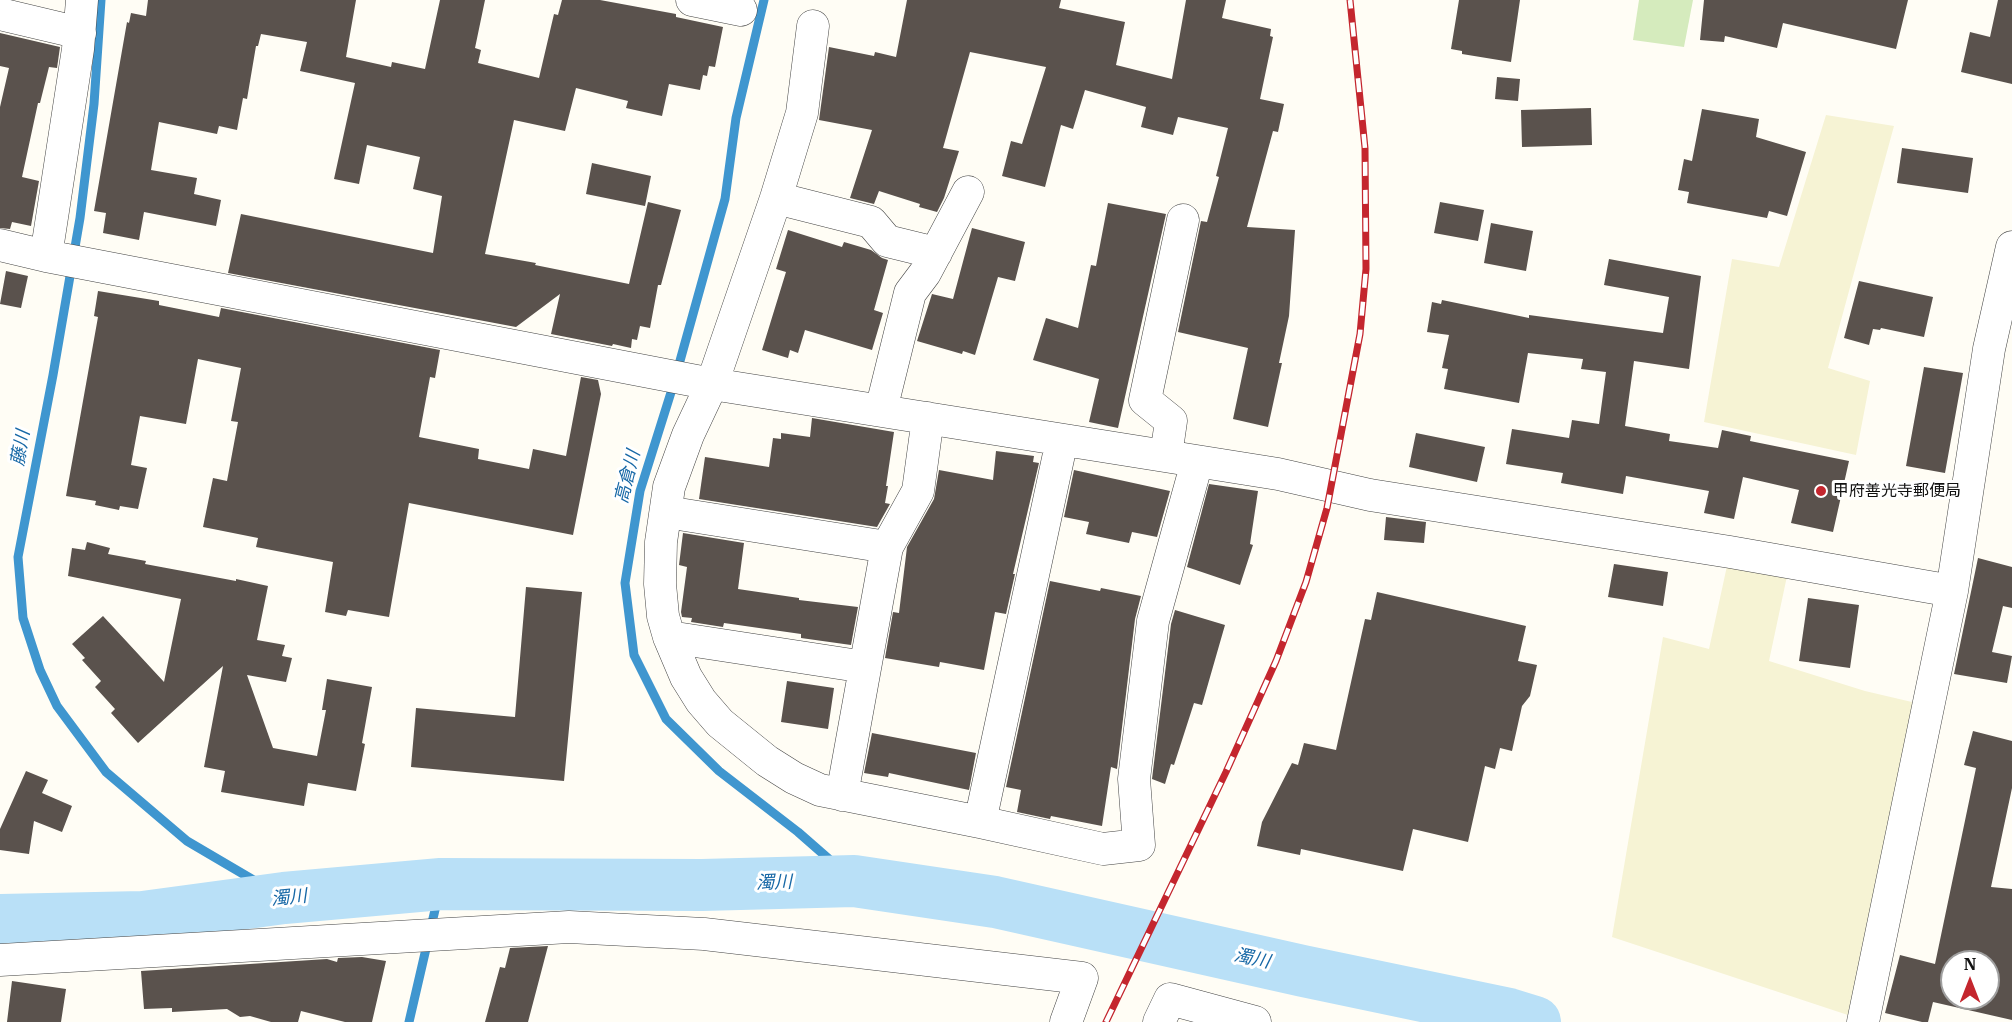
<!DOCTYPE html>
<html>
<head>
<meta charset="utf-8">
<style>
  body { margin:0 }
  #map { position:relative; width:2012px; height:1022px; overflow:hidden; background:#fffdf5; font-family:"IBM Plex Serif",serif }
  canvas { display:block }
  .north { position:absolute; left:1940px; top:950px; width:60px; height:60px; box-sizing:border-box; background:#fff; border:2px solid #a0a0a0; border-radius:50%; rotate:0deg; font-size:16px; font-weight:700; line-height:24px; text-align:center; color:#111 }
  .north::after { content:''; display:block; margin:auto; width:21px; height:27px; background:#c4262e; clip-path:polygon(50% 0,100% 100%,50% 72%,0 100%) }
</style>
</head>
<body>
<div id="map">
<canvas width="2012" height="1022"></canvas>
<div class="north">N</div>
</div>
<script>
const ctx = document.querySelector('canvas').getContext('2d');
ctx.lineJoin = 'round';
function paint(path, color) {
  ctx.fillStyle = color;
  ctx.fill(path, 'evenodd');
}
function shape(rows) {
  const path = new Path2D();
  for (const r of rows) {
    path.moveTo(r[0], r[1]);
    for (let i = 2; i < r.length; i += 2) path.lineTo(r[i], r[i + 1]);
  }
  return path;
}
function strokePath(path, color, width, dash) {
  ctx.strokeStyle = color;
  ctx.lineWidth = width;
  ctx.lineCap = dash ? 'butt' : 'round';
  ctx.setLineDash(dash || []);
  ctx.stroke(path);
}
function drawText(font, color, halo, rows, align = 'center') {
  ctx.font = font + ' "IBM Plex Serif","Noto Sans JP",serif';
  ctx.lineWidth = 6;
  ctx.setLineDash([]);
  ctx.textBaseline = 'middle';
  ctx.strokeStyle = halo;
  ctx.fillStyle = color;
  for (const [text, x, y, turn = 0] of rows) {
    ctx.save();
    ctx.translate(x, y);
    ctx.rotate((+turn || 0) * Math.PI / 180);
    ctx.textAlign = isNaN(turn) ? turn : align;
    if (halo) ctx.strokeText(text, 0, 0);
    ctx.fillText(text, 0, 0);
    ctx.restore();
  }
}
const farmland = shape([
  [1826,115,1894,126,1828,368,1870,381,1856,455,1704,422,1732,259,1779,267],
  [1730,552,1790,562,1769,661,1865,691,1929,706,1863,1020,1612,937,1663,637,1709,649]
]);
const green = shape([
  [1639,0,1693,0,1684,47,1633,40]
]);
const stream = shape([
  [101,0,94,104,80,218,53,375,18,557,23,618,40,670,57,706,106,772,187,841,284,898],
  [764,0,736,118,725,199,673,386,640,491,625,583,634,655,666,719,719,771,798,832,854,881],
  [409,1022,441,884]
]);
const river = shape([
  [0,920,143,917,284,898,441,884,702,885,854,881,995,902,1303,971,1509,1014,1535,1022]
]);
const building = shape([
  [148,0,356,0,346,57,391,67,392,62,425,69,440,0,485,0,475,48,481,50,478,63,539,78,554,14,558,15,562,0,600,0,676,14,676,17,723,27,715,67,709,66,707,76,703,75,700,90,669,84,662,116,626,108,628,101,576,88,565,131,514,120,485,254,536,263,535,265,629,284,648,202,681,210,661,285,658,285,650,328,640,326,637,340,632,339,631,348,613,344,612,346,551,334,560,294,516,327,228,273,241,214,433,253,442,196,413,189,420,157,367,145,359,184,334,179,355,83,300,71,307,42,261,34,258,46,256,46,247,99,243,98,237,130,219,126,217,134,159,122,151,170,197,178,194,194,221,200,216,226,144,212,139,240,103,233,106,213,94,211,127,22,129,23,131,13,146,16],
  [907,0,1061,0,1059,8,1125,22,1116,65,1172,79,1186,0,1226,0,1222,18,1271,29,1270,36,1273,37,1260,99,1284,104,1278,132,1273,131,1247,227,1295,230,1289,316,1279,363,1282,363,1268,427,1233,419,1248,348,1178,332,1201,221,1207,222,1219,177,1216,176,1228,128,1178,117,1173,135,1141,127,1146,107,1085,90,1073,129,1061,125,1045,187,1002,176,1011,141,1022,144,1046,67,970,52,943,148,959,151,944,198,937,212,919,207,920,204,879,191,874,204,850,198,872,130,819,120,829,47,874,56,875,52,896,57],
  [1459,0,1520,0,1511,62,1462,54,1462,51,1451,49],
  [1704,0,1908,0,1896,49,1783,23,1777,48,1725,36,1724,42,1700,40],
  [1998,0,2012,0,2012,84,1961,72,1970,32,1990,37],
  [0,33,60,47,57,68,49,67,40,103,38,103,22,177,39,181,31,226,12,222,10,229,0,228,0,107,9,68,0,66],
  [1497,77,1520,79,1518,101,1495,99],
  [1591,108,1592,145,1522,147,1521,110],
  [1702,109,1759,119,1756,137,1806,152,1787,216,1769,211,1767,218,1687,203,1689,192,1678,190,1684,159,1692,161],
  [1902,148,1973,158,1968,193,1897,183],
  [592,163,651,176,645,206,586,194],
  [1440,202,1484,210,1478,241,1434,233],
  [1108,203,1166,214,1118,428,1089,422,1099,379,1033,360,1046,318,1078,328,1091,265,1096,266],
  [1491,223,1533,231,1526,271,1484,263],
  [972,228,1025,242,1015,281,998,277,975,355,963,351,962,354,917,341,932,294,953,299],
  [788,230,842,247,844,242,871,250,882,258,888,260,874,310,883,313,872,350,805,330,798,353,790,350,788,358,762,350,786,272,776,269],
  [1609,259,1701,276,1689,369,1634,361,1625,426,1670,434,1669,441,1718,448,1722,430,1751,436,1750,441,1849,461,1833,532,1791,523,1799,490,1743,477,1734,519,1704,513,1709,491,1626,476,1623,494,1561,483,1563,473,1506,464,1512,429,1569,438,1572,420,1599,424,1606,372,1581,369,1583,359,1528,353,1519,403,1444,389,1448,369,1442,368,1449,335,1427,332,1432,302,1441,304,1442,300,1529,318,1529,315,1663,333,1669,297,1604,285],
  [6,271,28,276,21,308,0,304],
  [1859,281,1933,297,1924,337,1881,328,1880,330,1873,329,1869,345,1844,338],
  [98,291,159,301,159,305,219,317,221,308,440,350,435,378,430,377,419,437,479,449,478,459,529,469,533,449,566,456,581,377,598,380,601,394,573,535,409,503,389,617,348,610,346,616,325,612,333,562,256,547,258,538,203,527,213,478,227,481,238,422,231,421,241,368,198,359,186,424,140,416,131,465,147,468,138,509,120,506,119,510,95,505,96,501,66,496,98,317,94,316],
  [1924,367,1963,373,1945,473,1906,466],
  [812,418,894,432,886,486,888,486,885,503,890,504,877,527,699,499,705,457,769,467,773,438,781,439,781,433,810,437],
  [1416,433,1485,447,1477,482,1409,467],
  [996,451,1034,456,1033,462,1039,463,1013,574,1015,574,1006,614,995,612,984,670,940,662,939,667,885,658,893,612,899,613,907,547,934,499,939,470,993,480],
  [1074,470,1170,491,1157,537,1132,532,1129,543,1086,534,1089,522,1064,517],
  [1209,484,1258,491,1250,544,1253,545,1240,585,1187,567],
  [1386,517,1426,522,1424,543,1384,540],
  [683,533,744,543,738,589,799,598,799,600,858,607,851,645,801,638,801,634,724,623,723,627,691,622,692,618,682,617,681,612,687,567,679,565],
  [87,542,110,548,108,554,146,561,145,564,236,581,236,579,268,586,257,640,285,645,282,656,292,658,286,682,247,675,273,748,317,756,326,710,322,710,327,679,372,687,362,743,365,744,356,791,308,783,304,806,221,792,225,771,204,767,223,666,138,743,111,713,115,709,95,687,101,681,82,660,85,658,72,644,103,616,164,682,181,599,68,576,72,548,85,550],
  [1978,558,2012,567,2012,608,2003,606,1992,652,2012,656,2007,683,1954,674],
  [1614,564,1668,572,1663,606,1608,597],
  [1050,581,1100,591,1101,588,1141,596,1135,619,1117,769,1111,767,1102,826,1051,816,1050,819,1017,812,1021,790,1006,787],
  [526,587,582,592,564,781,411,767,416,708,515,717],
  [1377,592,1526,626,1518,661,1537,665,1530,696,1522,706,1512,751,1500,748,1495,769,1485,766,1468,842,1413,829,1403,871,1301,849,1300,855,1257,846,1262,822,1292,763,1298,765,1304,743,1336,750,1365,619,1371,620],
  [1808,598,1859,605,1850,668,1799,661],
  [1175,610,1225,625,1202,705,1194,703,1174,765,1171,764,1165,784,1152,779,1171,624],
  [787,681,834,688,828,729,781,722],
  [1973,731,2012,741,2012,788,1991,887,2012,889,2012,1020,1933,1002,1928,1022,1922,1022,1885,1013,1900,955,1935,964,1976,768,1964,765],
  [1952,962,1988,962,1988,998,1952,998],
  [872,733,976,753,969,790,889,773,888,777,864,773],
  [26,771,48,780,42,793,72,806,62,832,34,821,29,854,0,850,0,829],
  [548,946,528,1022,485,1022,500,967,505,968,510,948],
  [362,957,386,961,372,1022,345,1022,301,1011,298,1022,271,1022,250,1016,240,1017,227,1009,172,1012,172,1008,144,1009,141,971,327,959,337,962,338,958],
  [12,981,66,989,61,1022,7,1022]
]);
const minor = shape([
  [692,0,741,10],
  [0,14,80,33],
  [813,26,802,113,776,198,712,384,688,435,669,487,661,542,660,584,663,616,669,637,686,677,701,701,720,723,767,761,794,778,820,790,980,822,1103,849,1139,845,1134,779,1153,621,1197,462],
  [776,198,871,222,887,241,936,253],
  [0,245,46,256,712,384,1278,474,1370,495,1730,552,1952,591],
  [46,256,78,49,82,0],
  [881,410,910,293,925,273,968,192],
  [1166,456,1171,421,1145,400,1183,220],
  [666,512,887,547],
  [669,637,865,667],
  [842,795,887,547,918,491,928,418],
  [980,822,1062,440],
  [0,960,569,927,704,934,1082,978,1066,1022],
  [1159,1022,1170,999,1255,1022],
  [1863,1022,1952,591,1989,349,2012,247]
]);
const rail = shape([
  [1106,1022,1226,772,1276,661,1306,582,1327,508,1360,334,1366,269,1365,148,1350,0]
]);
const markers = [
  [1821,491,6,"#c4262e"]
];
const poiNames = [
  ["甲府善光寺郵便局",1833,491]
];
const waterNames = [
  ["藤川",21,448,-80],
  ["高倉川",628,477,-76],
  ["濁川",774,883,-2],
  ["濁川",289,898,-6],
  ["濁川",1252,959,12]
];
paint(farmland, '#f6f3d4');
paint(green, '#d5ebbd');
strokePath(stream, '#3f96cf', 9);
strokePath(river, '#b9e0f7', 52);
paint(building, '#5a524d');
strokePath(minor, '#444', 33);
strokePath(minor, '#fff', 32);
strokePath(rail, '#c4262e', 7);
strokePath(rail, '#fff', 4.5, [14]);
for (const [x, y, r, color] of markers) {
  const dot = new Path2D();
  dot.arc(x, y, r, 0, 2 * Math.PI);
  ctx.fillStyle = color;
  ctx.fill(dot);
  strokePath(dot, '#fff', 2);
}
drawText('16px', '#111', '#fff', poiNames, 'left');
drawText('italic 18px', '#1768a6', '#fff', waterNames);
</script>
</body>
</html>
